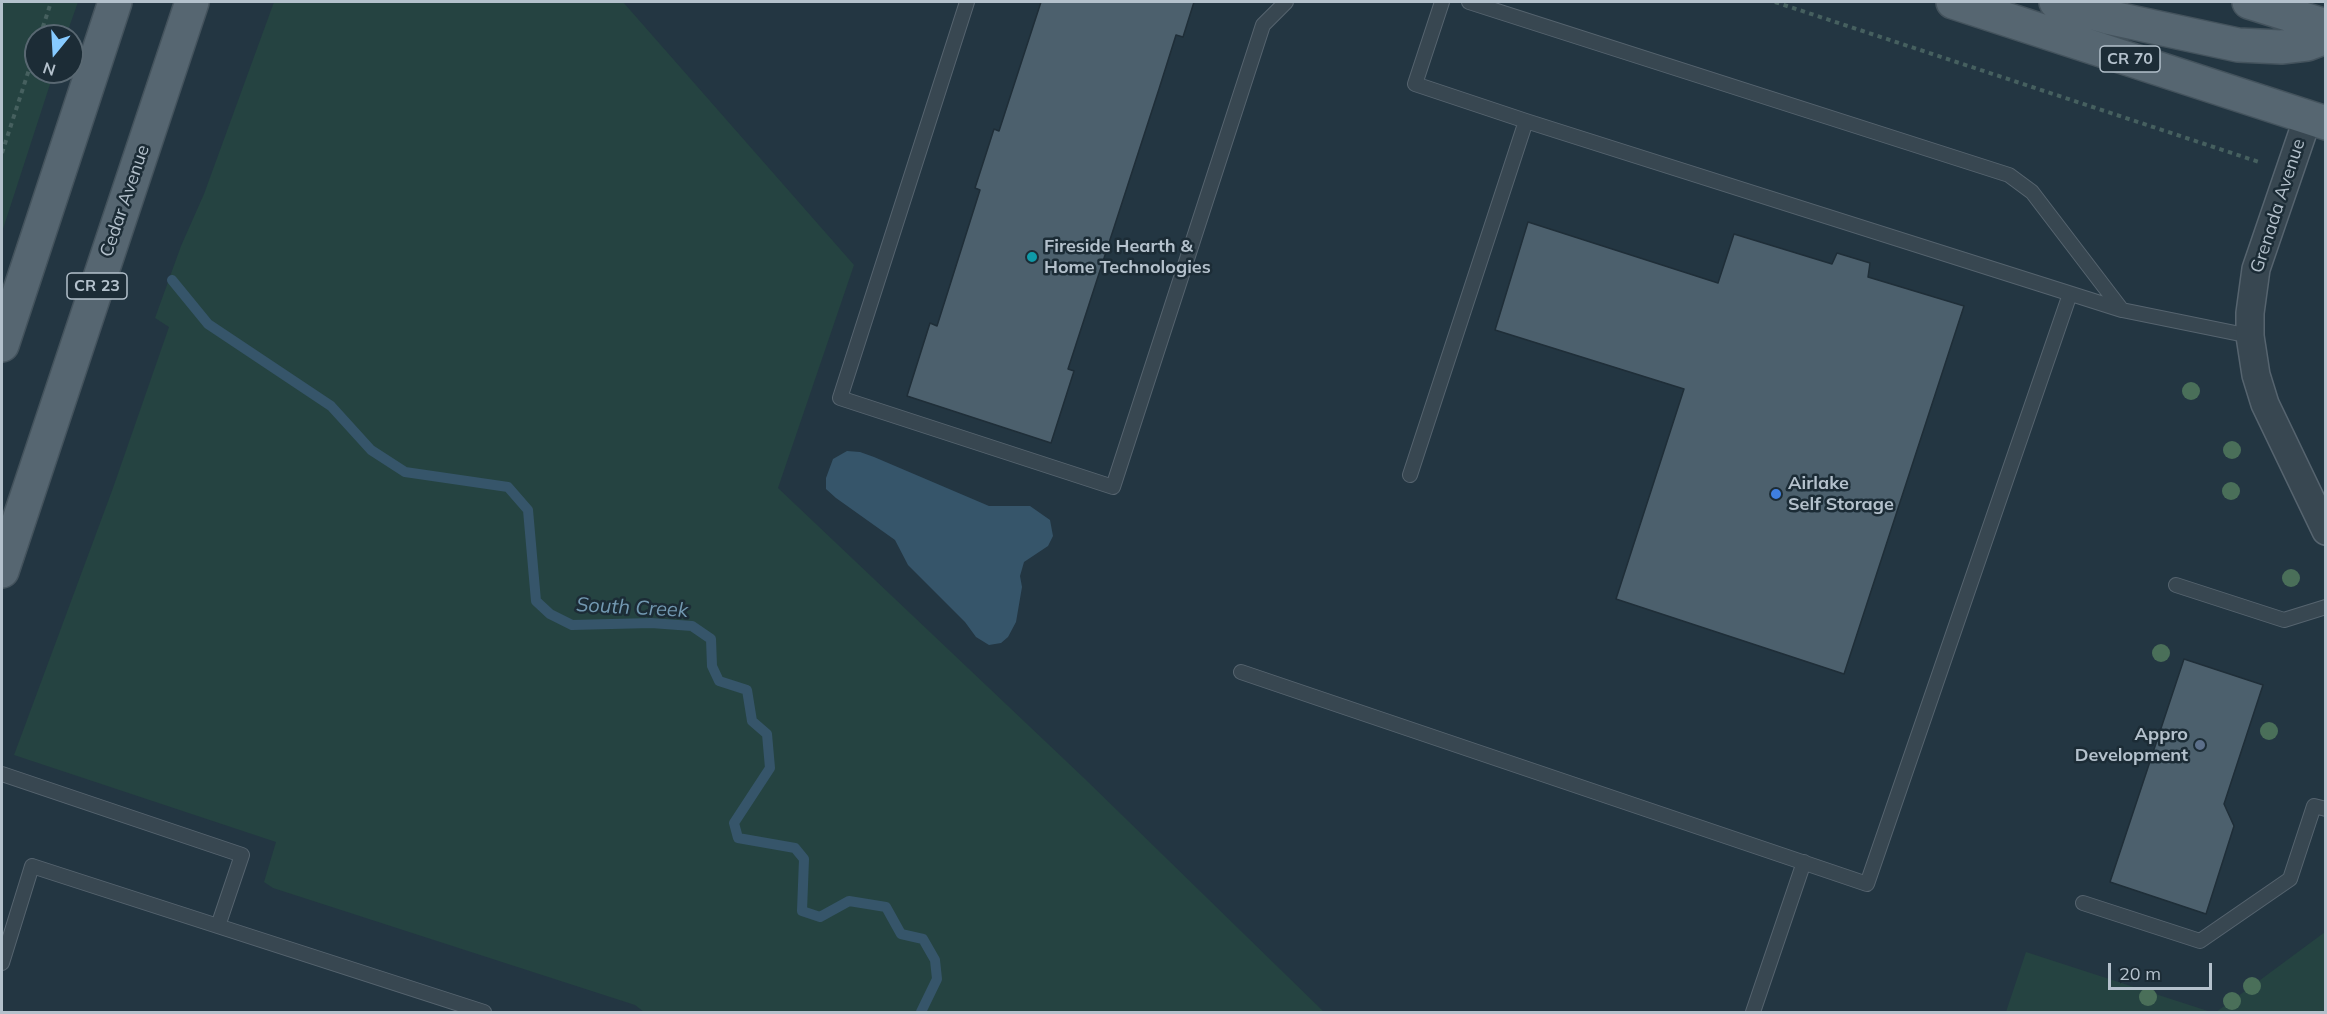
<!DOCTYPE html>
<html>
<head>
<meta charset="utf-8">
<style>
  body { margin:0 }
  #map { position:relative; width:2327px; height:1014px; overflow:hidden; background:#233642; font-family:Mulish,sans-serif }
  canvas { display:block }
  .frame { position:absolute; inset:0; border:3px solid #b4c1cc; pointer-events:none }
  .north { position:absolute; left:24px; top:24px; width:60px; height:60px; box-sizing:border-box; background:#1c2c36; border:2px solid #596872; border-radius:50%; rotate:198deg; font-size:16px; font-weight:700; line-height:24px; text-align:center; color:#b4c1cc }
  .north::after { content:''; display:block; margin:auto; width:21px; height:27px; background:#86caff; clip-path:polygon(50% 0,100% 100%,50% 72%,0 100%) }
  .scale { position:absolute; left:2108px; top:963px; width:104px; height:27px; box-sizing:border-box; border:3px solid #b4c1cc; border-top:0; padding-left:8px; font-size:18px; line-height:21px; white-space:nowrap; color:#b4c1cc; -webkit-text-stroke:4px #1c2c36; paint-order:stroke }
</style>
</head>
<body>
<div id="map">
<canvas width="2327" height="1014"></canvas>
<div class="frame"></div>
<div class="north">N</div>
<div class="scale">20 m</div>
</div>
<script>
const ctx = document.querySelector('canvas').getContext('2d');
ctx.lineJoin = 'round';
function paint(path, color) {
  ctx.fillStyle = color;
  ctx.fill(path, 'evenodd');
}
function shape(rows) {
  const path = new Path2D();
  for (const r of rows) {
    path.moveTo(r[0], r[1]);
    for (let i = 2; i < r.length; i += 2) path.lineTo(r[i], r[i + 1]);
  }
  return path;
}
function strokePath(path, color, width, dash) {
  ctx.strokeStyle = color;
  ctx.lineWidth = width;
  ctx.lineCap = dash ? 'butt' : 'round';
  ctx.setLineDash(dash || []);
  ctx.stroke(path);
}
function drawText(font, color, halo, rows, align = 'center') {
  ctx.font = font + ' Mulish,sans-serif';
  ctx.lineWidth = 5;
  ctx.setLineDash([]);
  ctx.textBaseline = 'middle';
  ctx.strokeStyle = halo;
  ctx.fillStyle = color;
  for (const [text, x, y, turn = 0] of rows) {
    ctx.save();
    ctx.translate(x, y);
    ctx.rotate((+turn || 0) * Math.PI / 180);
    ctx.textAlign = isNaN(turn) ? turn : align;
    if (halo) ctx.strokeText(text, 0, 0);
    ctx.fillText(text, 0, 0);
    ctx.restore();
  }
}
const green = shape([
  [2,2,78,2,66,36,36,36,36,72,54,72,2,232],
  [274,2,623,2,854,265,778,488,1085,779,1324,1012,644,1012,635,1005,273,888,264,882,276,842,14,755,113,488,169,327,155,318,181,246,204,194],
  [2325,932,2325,1012,2216,1012,2252,986],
  [2026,952,2211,1012,2006,1012]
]);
const water = shape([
  [847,451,860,452,874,457,989,506,1030,506,1050,520,1053,536,1048,546,1024,562,1020,576,1022,587,1016,622,1008,637,1001,643,989,645,976,637,965,622,908,565,895,540,836,498,826,489,826,478,833,459]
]);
const stream = shape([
  [172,280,208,324,331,406,371,450,405,472,508,487,528,510,536,601,550,614,572,625,651,623,692,626,711,639,712,666,719,681,747,690,752,721,767,734,770,768,734,823,738,838,795,848,804,859,802,911,820,917,849,901,886,907,901,934,923,939,935,960,937,979,921,1012]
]);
const building = shape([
  [1041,2,1194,2,1183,37,1176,35,1159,89,1068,369,1074,371,1051,443,907,396,930,323,937,326,980,190,975,188,994,129,999,131,1041,2],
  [1528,222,1718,283,1734,234,1832,264,1837,253,1870,263,1868,277,1964,306,1844,674,1616,599,1684,389,1495,330,1528,222],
  [2184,659,2263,685,2224,804,2234,826,2206,914,2110,882,2184,659]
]);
const path = shape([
  [1775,2,2259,162],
  [40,36,51,2],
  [2,153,36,48]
]);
const service = shape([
  [967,2,840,398,1113,487,1263,25,1286,2],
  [1442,2,1415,84,1526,121,2122,310],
  [1469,2,2009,175,2032,192,2122,310,2250,336],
  [1410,475,1526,121],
  [2176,585,2284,620,2326,607],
  [1241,672,1867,884,2070,294],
  [2,774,242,855,218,926],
  [2083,903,2200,941,2290,879,2314,806,2326,809],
  [2,963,32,866,484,1012],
  [1753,1012,1804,862]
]);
const minor = shape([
  [2308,117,2256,269,2250,313,2250,336,2256,375,2265,404,2326,531]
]);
const primary = shape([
  [1953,2,2326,123],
  [2056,2,2107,17,2238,45,2281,47,2307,44,2326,37],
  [2249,2,2326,26],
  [2,345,115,2],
  [2,571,192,2]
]);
const trees = [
  [2191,391],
  [2232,450],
  [2231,491],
  [2291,578],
  [2161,653],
  [2269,731],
  [2252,986],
  [2148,997],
  [2232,1001]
];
const markers = [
  [1032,257,6,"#0f9aa8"],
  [1776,494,6,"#3f7fe0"],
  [2200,745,6,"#5c6f8a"]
];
const shields = [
  [2130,59,60],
  [97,286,60]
];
const shieldNames = [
  ["CR 70",2130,59],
  ["CR 23",97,286]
];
const streetNames = [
  ["Cedar Avenue",125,201,-71],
  ["Grenada Avenue",2278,206,-72]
];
const poiNames = [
  ["Fireside Hearth &",1044,247],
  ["Home Technologies",1044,268],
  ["Airlake",1788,484],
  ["Self Storage",1788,505],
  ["Appro",2188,735,"right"],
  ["Development",2188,756,"right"]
];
const waterNames = [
  ["South Creek",632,608,3]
];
paint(green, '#254341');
paint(water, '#36556a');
strokePath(stream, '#36556a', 10);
paint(building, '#4c606d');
strokePath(building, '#1f2e38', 1.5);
strokePath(service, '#56646f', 16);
strokePath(minor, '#56646f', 30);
strokePath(primary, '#44535d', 36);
strokePath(path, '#46605f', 4, [4.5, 4.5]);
strokePath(service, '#384751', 14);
strokePath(minor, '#384751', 27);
strokePath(primary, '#566671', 33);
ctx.fillStyle = '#4a6f59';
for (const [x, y] of trees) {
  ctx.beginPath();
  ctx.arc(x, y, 9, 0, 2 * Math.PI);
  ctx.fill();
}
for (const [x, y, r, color] of markers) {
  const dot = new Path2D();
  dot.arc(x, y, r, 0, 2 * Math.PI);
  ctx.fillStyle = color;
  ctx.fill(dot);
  strokePath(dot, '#1c2c36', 2);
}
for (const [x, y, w] of shields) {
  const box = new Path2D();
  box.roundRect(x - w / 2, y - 13, w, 26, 4.5);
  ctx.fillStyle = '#1c2c36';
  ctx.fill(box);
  strokePath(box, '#b4c1cc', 1.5);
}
drawText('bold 16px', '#b4c1cc', null, shieldNames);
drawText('18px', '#b4c1cc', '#1c2c36', streetNames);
drawText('bold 18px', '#b4c1cc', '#1c2c36', poiNames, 'left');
drawText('italic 20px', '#7298b1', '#1c2c36', waterNames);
</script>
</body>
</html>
